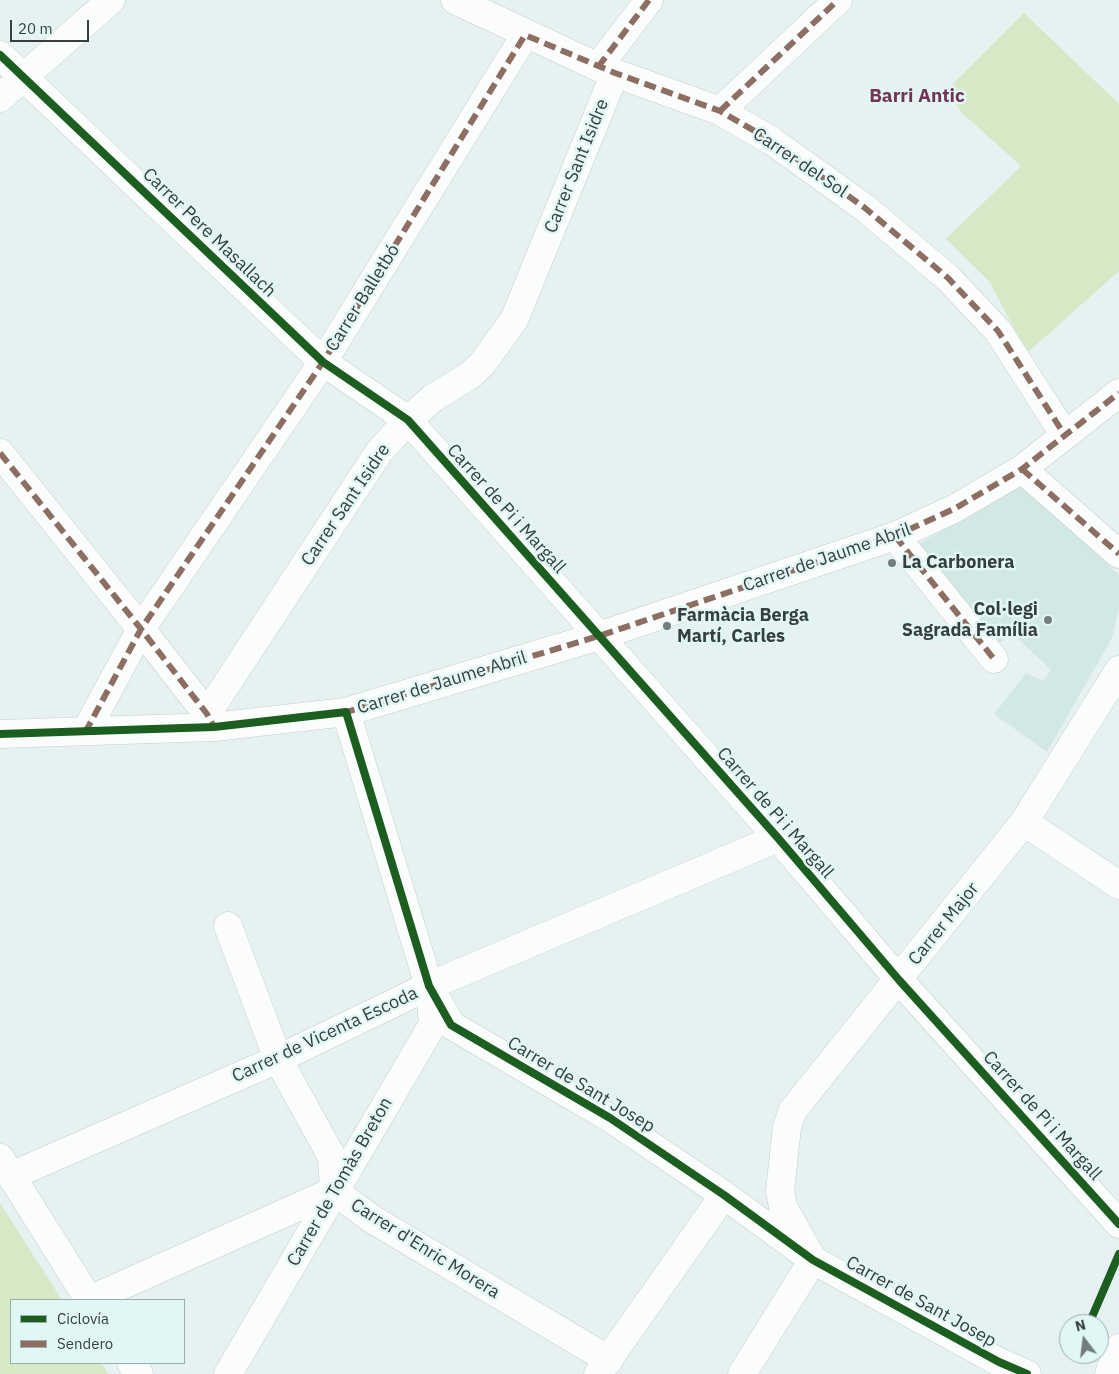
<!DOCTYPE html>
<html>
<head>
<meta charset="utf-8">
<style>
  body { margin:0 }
  #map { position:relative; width:1119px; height:1374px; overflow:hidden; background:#e6f2f1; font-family:"IBM Plex Sans",sans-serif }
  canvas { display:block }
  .legend { position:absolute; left:10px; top:1299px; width:175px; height:65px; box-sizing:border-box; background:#e1f7f5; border:1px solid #9dadac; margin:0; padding:6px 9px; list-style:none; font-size:15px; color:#363e3e }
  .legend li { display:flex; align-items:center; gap:10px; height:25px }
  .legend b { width:25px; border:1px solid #9dadac }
  .north { position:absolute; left:1059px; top:1314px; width:50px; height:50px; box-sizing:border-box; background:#e1f7f5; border:1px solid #9dadac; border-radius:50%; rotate:345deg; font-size:14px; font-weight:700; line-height:20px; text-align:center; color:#363e3e }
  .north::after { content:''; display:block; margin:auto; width:18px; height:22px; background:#747d7d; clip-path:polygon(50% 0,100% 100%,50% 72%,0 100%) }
  .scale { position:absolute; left:10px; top:20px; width:79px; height:22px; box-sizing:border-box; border:2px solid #363e3e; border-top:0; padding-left:6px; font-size:15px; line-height:18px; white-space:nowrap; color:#363e3e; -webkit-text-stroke:4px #e1f7f5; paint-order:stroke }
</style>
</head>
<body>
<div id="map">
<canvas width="1119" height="1374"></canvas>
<ul class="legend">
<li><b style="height:6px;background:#1b5e20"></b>Ciclovía</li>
<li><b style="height:6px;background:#8d6e63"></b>Sendero</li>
</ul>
<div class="north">N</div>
<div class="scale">20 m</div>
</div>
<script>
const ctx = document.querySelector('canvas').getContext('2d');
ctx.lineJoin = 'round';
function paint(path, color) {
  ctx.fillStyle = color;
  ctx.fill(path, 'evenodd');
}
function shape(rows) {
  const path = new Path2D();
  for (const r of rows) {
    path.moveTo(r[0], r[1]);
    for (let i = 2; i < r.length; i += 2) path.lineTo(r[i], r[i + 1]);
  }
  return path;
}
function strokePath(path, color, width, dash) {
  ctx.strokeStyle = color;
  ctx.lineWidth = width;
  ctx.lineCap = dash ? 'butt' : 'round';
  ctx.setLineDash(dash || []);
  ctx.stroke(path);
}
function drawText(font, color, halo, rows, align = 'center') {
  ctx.font = font + ' "IBM Plex Sans",sans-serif';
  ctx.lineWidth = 5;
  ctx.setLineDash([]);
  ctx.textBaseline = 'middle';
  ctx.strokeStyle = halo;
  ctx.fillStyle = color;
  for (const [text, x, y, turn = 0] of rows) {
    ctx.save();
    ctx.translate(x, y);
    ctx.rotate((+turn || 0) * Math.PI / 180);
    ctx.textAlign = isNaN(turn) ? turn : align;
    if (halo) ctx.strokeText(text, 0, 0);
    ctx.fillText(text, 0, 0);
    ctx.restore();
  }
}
const built = shape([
  [1024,485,1119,575,1119,608,1112,638,1047,752,994,714,1026,673,1043,681,1051,670,1011,632,1000,643,918,544]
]);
const green = shape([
  [1024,13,1119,104,1119,271,1027,353,989,281,946,239,1021,166,961,112,947,90],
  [0,1203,62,1300,11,1300,11,1363,101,1363,109,1374,0,1374]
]);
const street = shape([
  [455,0,598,67,720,111,772,141,865,208,948,278,998,331,1064,434],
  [0,55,323,362,408,420,778,838,899,980,1119,1224],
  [598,67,649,0],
  [0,98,111,0],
  [720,111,838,0],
  [0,453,141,629,323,362,525,35],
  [1022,469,1119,554],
  [895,536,994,659],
  [346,712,429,986,451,1025,610,1118,724,1195,813,1260,999,1362,1027,1374],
  [207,714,379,452,408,420,433,398,469,376,482,364,514,320,615,73],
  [87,729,141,629,207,714,214,727],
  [0,734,214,727,346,712,599,636,895,536,954,509,1022,469,1119,393],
  [1024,822,1119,885],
  [228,926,278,1059,332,1157,334,1191,372,1219,609,1360],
  [0,1158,89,1300],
  [11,1176,278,1059,429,986,778,838],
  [89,1300,334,1191],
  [131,1363,139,1374],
  [228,1374,433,1024,430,991],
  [598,1374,724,1195],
  [742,1374,813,1260,783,1207,780,1191,787,1127,793,1110,1024,822,1119,670]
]);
const secondary = shape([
  [1109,1374,1119,1348]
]);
const quiet = shape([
  [598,67,649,0],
  [720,111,838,0],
  [0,453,141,629,323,362,525,35,615,73,720,111,772,141,865,208,948,278,998,331,1064,434],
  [1022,469,1119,554],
  [895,536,994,659],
  [343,713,599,636,895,536,954,509,1022,469,1119,393],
  [91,729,87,729,141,629,207,714,214,727]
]);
const cycleway = shape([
  [0,55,323,362,408,420,778,838,899,980,1119,1224],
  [0,734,214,727,346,712,429,986,451,1025,610,1118,724,1195,813,1260,999,1362,1027,1374],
  [1089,1324,1119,1254]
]);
const markers = [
  [892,563,5,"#747d7d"],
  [1048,620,5,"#747d7d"],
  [667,626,5,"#747d7d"]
];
const streetNames = [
  ["Carrer del Sol",800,163,34],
  ["Carrer Sant Isidre",577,166,-68],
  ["Carrer Pere Masallach",209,233,44],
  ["Carrer Balletbó",363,298,-58],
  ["Carrer Sant Isidre",346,505,-56],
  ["Carrer de Pi i Margall",506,509,48],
  ["Carrer de Jaume Abril",827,558,-19],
  ["Carrer de Jaume Abril",442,683,-17],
  ["Carrer de Pi i Margall",775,813,49],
  ["Carrer Major",944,924,-51],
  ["Carrer de Vicenta Escoda",325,1035,-25],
  ["Carrer de Sant Josep",581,1085,31],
  ["Carrer de Pi i Margall",1042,1116,48],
  ["Carrer de Tomàs Breton",340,1182,-60],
  ["Carrer d'Enric Morera",425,1249,32],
  ["Carrer de Sant Josep",921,1302,29]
];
const poiNames = [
  ["La Carbonera",902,563],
  ["Col·legi",1038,610,"right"],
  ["Sagrada Família",1038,631,"right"],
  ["Farmàcia Berga",677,616],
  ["Martí, Carles",677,637]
];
const neighbourhoodNames = [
  ["Barri Antic",917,97]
];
paint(built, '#d2e8e5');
paint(green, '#d5e9c7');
strokePath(street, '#c5cecd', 29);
strokePath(secondary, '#c5cecd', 29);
strokePath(street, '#fbfdfd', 28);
strokePath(secondary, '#fbfdfd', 28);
strokePath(quiet, '#8d6e63', 6, [12, 6]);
strokePath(cycleway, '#1b5e20', 8);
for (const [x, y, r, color] of markers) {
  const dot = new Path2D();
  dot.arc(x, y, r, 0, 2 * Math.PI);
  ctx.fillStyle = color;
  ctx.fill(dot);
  strokePath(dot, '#e1f7f5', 2);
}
drawText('18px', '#363e3e', '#e1f7f5', streetNames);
drawText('bold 18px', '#363e3e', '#e1f7f5', poiNames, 'left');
drawText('bold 19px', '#743456', '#e1f7f5', neighbourhoodNames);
</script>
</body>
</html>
